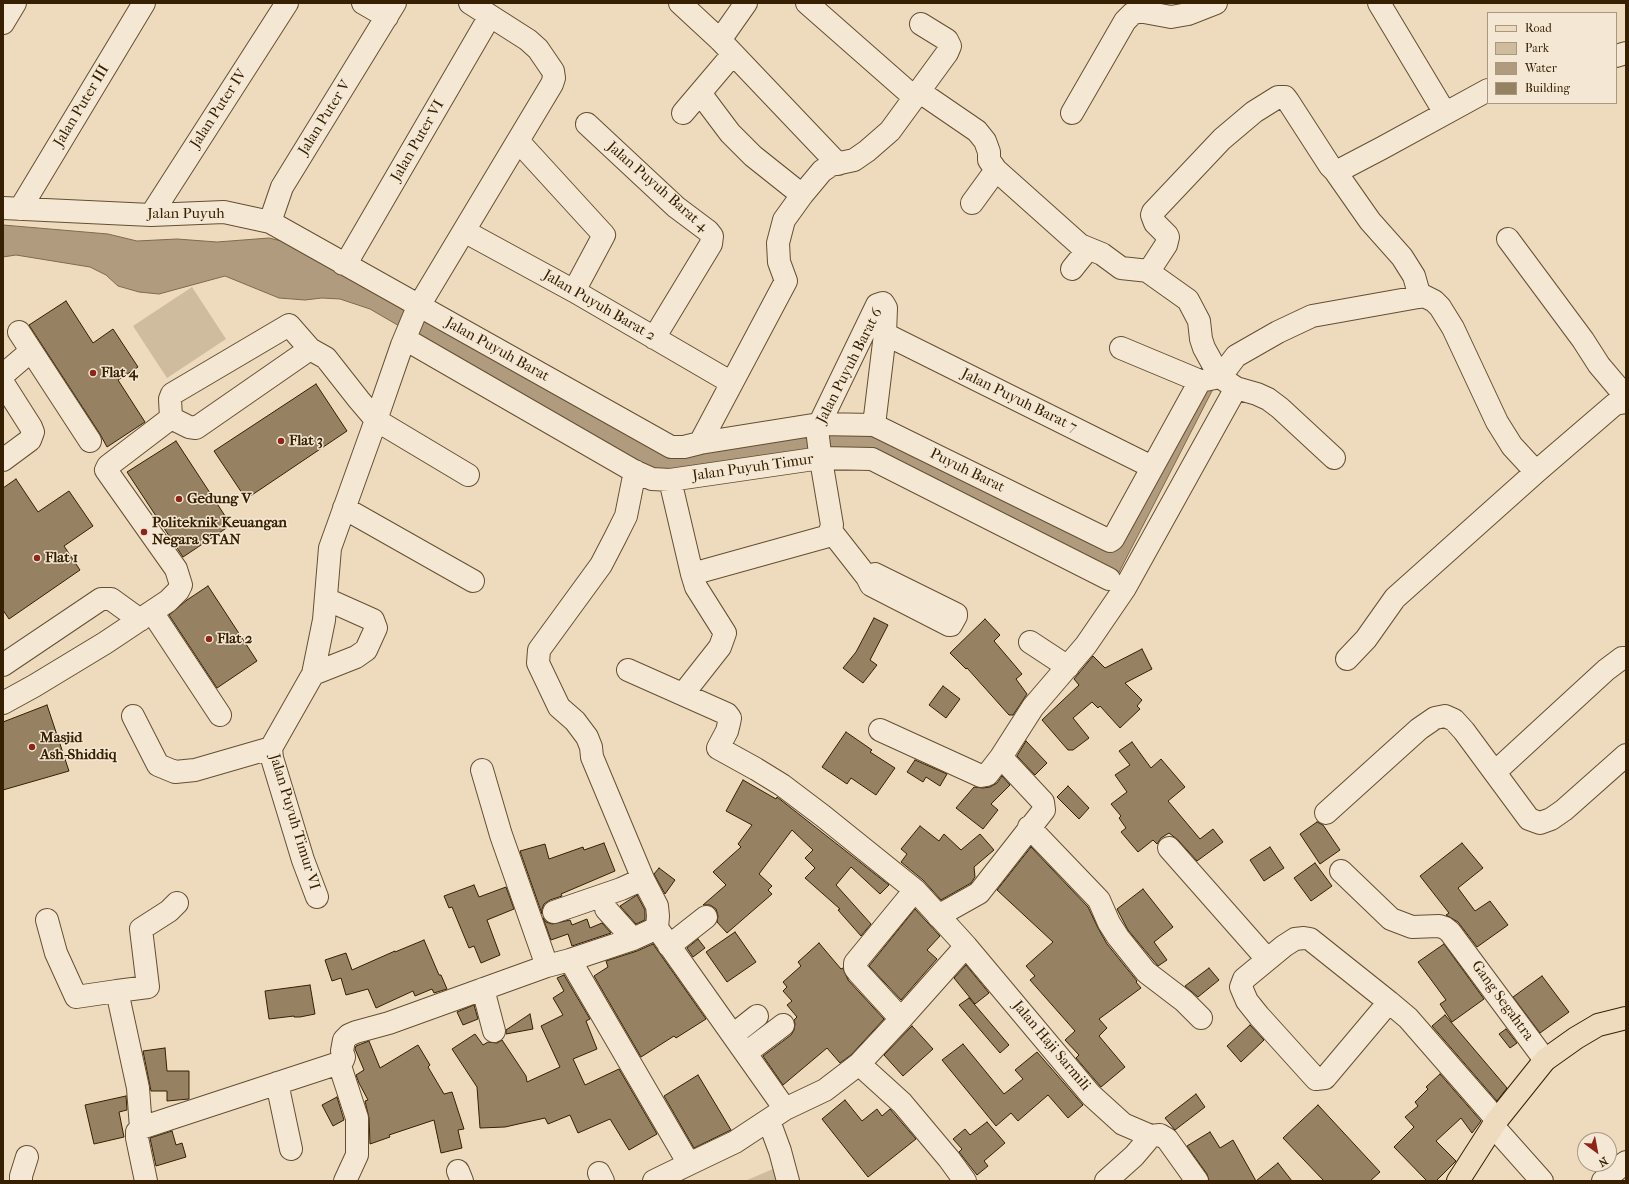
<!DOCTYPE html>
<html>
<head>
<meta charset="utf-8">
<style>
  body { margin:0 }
  #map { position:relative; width:1629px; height:1184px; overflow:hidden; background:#eedbbe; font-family:"IM FELL French Canon",serif }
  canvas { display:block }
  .frame { position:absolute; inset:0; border:4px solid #372001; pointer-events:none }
  .legend { position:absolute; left:1487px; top:12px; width:130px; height:92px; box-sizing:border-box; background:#f4e8d5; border:1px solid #a89880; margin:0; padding:5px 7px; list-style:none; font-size:12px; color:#372001 }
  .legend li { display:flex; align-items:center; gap:8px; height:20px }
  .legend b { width:20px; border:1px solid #a89880 }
  .north { position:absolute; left:1577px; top:1132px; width:40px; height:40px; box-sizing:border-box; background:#f4e8d5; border:1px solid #a89880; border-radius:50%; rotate:148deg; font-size:11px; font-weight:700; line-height:16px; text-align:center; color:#372001 }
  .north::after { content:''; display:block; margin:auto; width:14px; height:18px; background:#8f2418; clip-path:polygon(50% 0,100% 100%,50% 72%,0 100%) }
</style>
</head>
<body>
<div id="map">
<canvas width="1629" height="1184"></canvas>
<div class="frame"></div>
<ul class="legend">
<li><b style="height:5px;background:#eedbbe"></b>Road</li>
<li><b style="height:11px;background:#cfbb9e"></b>Park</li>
<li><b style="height:11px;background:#b09b7e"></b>Water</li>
<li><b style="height:11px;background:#968163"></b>Building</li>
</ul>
<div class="north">N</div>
</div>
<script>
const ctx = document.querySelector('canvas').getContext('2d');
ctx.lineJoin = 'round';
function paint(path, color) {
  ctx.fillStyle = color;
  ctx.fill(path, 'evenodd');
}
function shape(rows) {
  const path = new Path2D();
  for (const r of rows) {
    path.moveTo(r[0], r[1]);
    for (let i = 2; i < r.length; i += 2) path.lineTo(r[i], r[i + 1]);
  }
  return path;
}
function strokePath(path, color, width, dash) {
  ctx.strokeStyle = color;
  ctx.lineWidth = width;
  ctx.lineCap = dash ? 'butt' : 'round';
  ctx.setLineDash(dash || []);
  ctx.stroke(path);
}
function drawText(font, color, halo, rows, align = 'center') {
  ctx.font = font + ' "IM FELL French Canon",serif';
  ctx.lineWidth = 3;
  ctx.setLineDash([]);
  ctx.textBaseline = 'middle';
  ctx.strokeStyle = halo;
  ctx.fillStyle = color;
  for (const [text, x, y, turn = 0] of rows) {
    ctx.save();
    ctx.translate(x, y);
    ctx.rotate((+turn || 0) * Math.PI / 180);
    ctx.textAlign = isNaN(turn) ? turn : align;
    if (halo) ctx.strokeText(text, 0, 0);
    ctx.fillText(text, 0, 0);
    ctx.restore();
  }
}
const green = shape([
  [192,287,226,339,167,378,133,326],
  [782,1165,787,1181,745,1181]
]);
const water = shape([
  [3,225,108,234,137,241,177,239,217,242,269,238,290,243,667,452,818,432,870,430,1112,550,1201,381,1213,389,1116,578,873,454,677,473,643,468,370,309,340,299,322,298,305,300,279,298,225,276,159,294,139,292,118,286,106,275,90,267,16,255,3,257,3,225]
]);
const building = shape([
  [66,301,93,343,113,329,138,367,118,380,145,422,107,447,100,434,29,325,66,301],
  [316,384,347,431,246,499,214,451,316,384],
  [176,441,231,525,183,557,127,472,176,441],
  [16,479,38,512,69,491,93,526,64,546,80,570,9,619,3,610,3,488,16,479],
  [208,586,257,661,217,688,169,615,187,600,208,586],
  [874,618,888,625,870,660,877,665,863,683,843,668,856,652,874,618],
  [985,619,1000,635,994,641,1022,674,1016,679,1027,694,1013,715,1009,715,967,668,966,669,950,653,985,619],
  [1142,649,1152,669,1125,683,1142,700,1137,706,1140,709,1120,728,1100,706,1098,708,1092,702,1073,718,1089,738,1073,750,1068,750,1042,720,1079,685,1074,679,1093,656,1105,668,1142,649],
  [943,686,960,699,946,718,929,705,943,686],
  [47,705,69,771,3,790,3,722,47,705],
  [846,732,872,750,870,752,895,768,876,795,851,778,847,784,822,767,846,732],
  [1026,741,1047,763,1035,775,1017,756,1026,741],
  [1132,742,1151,768,1161,759,1185,787,1168,801,1200,839,1213,829,1223,842,1197,861,1178,840,1169,833,1161,838,1157,844,1153,840,1138,852,1121,832,1126,828,1119,818,1121,816,1111,804,1127,792,1115,775,1130,765,1119,751,1132,742],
  [915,760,947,774,940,786,926,777,923,782,907,772,915,760],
  [1002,776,1010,785,991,804,998,810,983,829,956,808,974,787,983,788,990,787,997,783,1002,776],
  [743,780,776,799,777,797,889,885,880,894,851,867,836,885,871,924,861,936,838,910,840,909,805,878,815,868,805,858,813,850,792,830,759,874,772,886,768,890,772,894,727,933,717,922,718,916,716,909,710,905,703,905,726,885,713,872,741,847,738,844,752,825,726,811,743,780],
  [1068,786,1089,808,1079,819,1057,797,1068,786],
  [1317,822,1323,825,1340,850,1320,864,1300,834,1317,822],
  [920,826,939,841,944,834,961,850,980,834,994,850,974,867,975,877,971,883,941,900,923,880,901,862,907,854,901,849,920,826],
  [604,843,615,871,561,894,562,896,550,900,544,904,542,909,542,914,520,851,545,844,549,859,583,847,584,850,604,843],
  [1462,843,1483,868,1458,888,1475,911,1490,901,1508,925,1477,947,1458,922,1446,915,1449,913,1420,876,1462,843],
  [1031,847,1088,907,1098,928,1107,944,1137,981,1136,982,1141,988,1099,1019,1107,1028,1099,1036,1125,1067,1101,1087,1076,1058,1079,1055,1065,1040,1075,1031,1030,980,1035,976,1026,966,1053,942,997,890,1031,847],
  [1270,847,1284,868,1264,881,1250,860,1270,847],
  [1315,863,1332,886,1311,901,1294,878,1315,863],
  [659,868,675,880,665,894,654,874,659,868],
  [474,885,479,897,506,887,514,909,487,920,500,955,481,963,474,946,469,948,452,907,449,908,444,896,474,885],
  [1143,889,1173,927,1154,942,1167,960,1158,966,1128,930,1117,909,1143,889],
  [637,895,645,910,645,920,636,924,620,906,637,895],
  [915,909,940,936,927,950,937,959,901,1000,869,966,915,909],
  [543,918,546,922,552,924,570,920,572,925,587,919,590,928,602,923,611,933,572,946,568,934,551,940,543,918],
  [735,932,756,962,727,982,706,952,735,932],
  [698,939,705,948,693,957,687,948,698,939],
  [424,940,439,975,441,975,447,989,434,993,432,989,415,996,413,991,376,1008,368,989,346,995,341,978,332,981,325,960,346,953,352,970,395,951,395,952,424,940],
  [819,943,841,969,843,968,848,980,884,1019,851,1055,840,1063,827,1048,783,1085,763,1056,791,1035,794,1030,795,1024,794,1020,797,1017,787,1005,792,1001,783,991,787,987,783,982,801,966,798,962,819,943],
  [653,944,706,1019,676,1038,674,1036,641,1057,594,976,608,967,606,961,637,951,653,944],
  [1444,944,1484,999,1452,1022,1440,1004,1446,1000,1418,962,1444,944],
  [966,965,989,993,975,1004,954,978,966,965],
  [1209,968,1219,980,1198,997,1185,986,1209,968],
  [564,975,590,1019,586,1021,597,1049,573,1059,585,1085,619,1069,657,1134,629,1150,610,1119,578,1133,570,1115,548,1124,545,1118,505,1127,480,1128,477,1087,452,1049,475,1034,483,1045,488,1042,497,1043,502,1040,526,1076,527,1082,560,1067,541,1026,563,1015,553,998,564,991,557,978,564,975],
  [1542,976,1569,1012,1540,1033,1513,997,1542,976],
  [310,985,315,1014,300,1017,294,1017,294,1016,269,1019,265,991,310,985],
  [969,998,1009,1045,1000,1053,959,1005,969,998],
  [474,1005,478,1019,463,1025,457,1012,474,1005],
  [530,1014,533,1029,506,1034,506,1030,530,1014],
  [1445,1015,1507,1088,1497,1101,1432,1026,1445,1015],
  [1250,1025,1264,1040,1241,1062,1227,1046,1250,1025],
  [912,1026,933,1049,903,1076,884,1055,912,1026],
  [1506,1029,1517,1043,1510,1048,1499,1034,1506,1029],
  [369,1041,380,1068,418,1045,430,1065,428,1067,444,1094,452,1092,464,1129,458,1130,462,1148,441,1153,434,1120,389,1135,390,1137,370,1144,369,1118,365,1101,368,1100,359,1083,356,1075,364,1070,355,1049,356,1046,369,1041],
  [963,1044,1004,1094,1023,1079,1015,1070,1037,1052,1083,1105,1068,1118,1048,1095,1018,1121,1011,1113,996,1126,942,1060,963,1044],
  [165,1048,167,1071,189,1071,189,1099,167,1101,167,1091,151,1091,143,1051,165,1048],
  [1440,1074,1481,1121,1472,1133,1461,1118,1436,1141,1456,1161,1436,1181,1427,1181,1394,1147,1414,1127,1405,1117,1418,1106,1415,1102,1428,1089,1426,1087,1440,1074],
  [698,1075,731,1130,694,1148,664,1096,698,1075],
  [1196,1094,1205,1107,1175,1130,1165,1118,1196,1094],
  [126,1096,127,1110,119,1112,124,1137,94,1144,85,1105,126,1096],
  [337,1097,344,1120,333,1126,322,1105,337,1097],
  [845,1100,862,1121,877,1109,882,1116,890,1109,916,1139,868,1177,822,1119,845,1100],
  [1318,1105,1380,1172,1370,1181,1324,1181,1283,1138,1318,1105],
  [987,1122,1005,1143,984,1161,988,1166,977,1175,959,1152,962,1149,953,1139,965,1129,970,1135,987,1122],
  [172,1131,176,1145,182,1143,186,1157,156,1166,150,1138,172,1131],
  [1210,1132,1220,1148,1233,1140,1256,1181,1209,1181,1207,1174,1187,1146,1210,1132],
  [1278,1163,1292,1181,1256,1181,1278,1163]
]);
const minor = shape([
  [363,3,387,17],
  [680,3,720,40,838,164],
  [807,3,915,98],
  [1379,3,1445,113],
  [3,23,15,3],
  [720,40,746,3],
  [1616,56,1626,53],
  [920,92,977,131,985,141,989,152,989,160,996,170,1080,245,1102,254,1121,268,1149,271],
  [700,93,730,133,753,156,802,195],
  [683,113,733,54],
  [1072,113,1125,21,1132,14,1137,12,1144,12,1171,17,1188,14,1216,3],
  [587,124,676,207,708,231,712,236,711,244,654,338],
  [518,141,604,235,574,291],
  [1335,171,1370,221,1402,257,1414,276,1420,297],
  [972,203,996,170],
  [3,208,151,215,224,212,270,222,671,447,684,447,700,443,819,424,874,425,1110,541,1113,539,1200,381,1220,377,1236,356,1278,332,1312,316,1424,296,1434,301,1440,307,1453,328,1497,422,1512,446,1536,472],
  [20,209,144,3],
  [151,215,287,3],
  [270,222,282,187,395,3],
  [464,231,574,291,732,383],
  [1508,239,1583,340,1599,365,1626,397],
  [343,264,351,255,490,16],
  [1072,269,1088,249],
  [19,332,90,441],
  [885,334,1152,467],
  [405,339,634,471,652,479,670,480,821,458,872,459,1109,579],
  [1121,348,1200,381],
  [3,375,31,351],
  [3,383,31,427,33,432,30,440,3,460],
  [171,418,170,399,172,394,289,325,310,349,326,358,359,400,376,420,468,475],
  [171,418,189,427,196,428,310,349],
  [700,443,786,281,779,262,778,243,784,220,802,195,822,171,831,165,854,160,867,151,890,131,947,53,950,46,947,40,921,24],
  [1334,458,1280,408,1268,399,1257,394,1236,388,1220,377,1204,348,1201,339,1199,321,1188,300,1150,273,1149,271,1166,245,1168,237,1167,235,1155,223,1152,215,1153,212,1222,139,1254,112,1278,97,1285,97,1288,101,1330,166,1335,171,1340,170,1382,148,1488,90],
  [670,480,692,574,825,537,829,535,832,525,820,454,817,429,877,305,883,303,886,308,885,334,874,425],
  [344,508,473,581],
  [831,531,867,577,871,585,949,625,951,625,956,616,956,614,875,574,867,577],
  [152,612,220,715],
  [1030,642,1068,667],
  [1347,659,1366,639,1395,598,1536,472,1615,404,1626,402],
  [3,665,101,599,111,599,140,620],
  [628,670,727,714,730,718,729,723,727,731,718,748,756,769,782,785,823,816,915,890,966,946,1091,1095,1123,1124,1151,1136,1160,1135,1167,1139,1197,1181],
  [313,674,356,657,366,650,376,628,373,620,326,599],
  [683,694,720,647,725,633,696,587,692,574],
  [3,703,34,686,105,643,168,601,178,591,181,585,176,569,106,470,108,466,171,418],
  [133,716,158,765,175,772,195,770,271,748,313,674,324,620,330,548,376,420,402,345,417,309,552,84,554,78,553,71,538,49,528,40,470,3],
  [880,730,981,776,987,775,1001,757,1033,707,1086,645,1125,588,1236,388],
  [271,748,272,758,303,860,317,897],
  [482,770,501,835,547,966],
  [1495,772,1606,670,1622,658,1626,658],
  [1326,813,1419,729,1435,718,1445,716,1454,720,1464,731,1529,819,1540,823,1551,819,1564,810,1626,755],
  [1029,827,1099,900,1109,923,1118,937,1146,972,1184,1001,1201,1018],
  [1169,848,1267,959],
  [1341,871,1391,919,1412,927,1439,926,1445,928,1450,932,1545,1060],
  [606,909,633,939],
  [554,912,621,889,643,879],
  [938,916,979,893,1044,810,1043,802,1001,757],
  [47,920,56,953,76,997,117,991],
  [669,946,706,917],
  [570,960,689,1164,735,1142,785,1109,657,928,658,916,657,906,643,879,592,757,591,747,587,737,575,721,559,707,538,663,539,650,601,565,615,538,626,516,635,471],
  [483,989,494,1031],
  [1389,1002,1325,1078,1316,1079,1259,1016,1247,1001,1241,987,1244,979,1284,946,1295,939,1304,938,1310,939,1389,1002,1408,1018,1497,1120],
  [901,1019,858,972,855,968,855,963,915,890],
  [733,1035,757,1016],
  [746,1053,783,1025],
  [339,1063,357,1118,357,1155,345,1181],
  [859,1064,902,1103,949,1159,965,1181],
  [277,1083,291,1149],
  [785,1109,825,1090,859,1064,901,1019,966,946],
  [769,1121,780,1151,788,1181],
  [1493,1126,1542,1181],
  [141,1128,138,1088,117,991,148,987,141,929,169,911,177,903],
  [458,1171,462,1181],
  [599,1173,603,1181],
  [21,1181,21,1176,27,1157],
  [146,1181,137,1138,137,1132,141,1128,339,1063,343,1060,344,1057,342,1051,344,1040,349,1035,356,1032,389,1023,547,966,570,960,633,939,657,928],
  [654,1181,689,1164],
  [1106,1181,1134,1156,1151,1136],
  [1603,1181,1626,1162]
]);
const major = shape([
  [1458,1181,1497,1120,1545,1060,1576,1038,1598,1025,1626,1018]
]);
const markers = [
  [93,373,4,"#8f2418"],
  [281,441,4,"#8f2418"],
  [179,499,4,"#8f2418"],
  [144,532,4,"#8f2418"],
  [37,558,4,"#8f2418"],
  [209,639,4,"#8f2418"],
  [32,747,4,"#8f2418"]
];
const streetNames = [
  ["Jalan Puter III",82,106,-59],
  ["Jalan Puter IV",219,109,-57],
  ["Jalan Puter V",325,118,-58],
  ["Jalan Puter VI",418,141,-60],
  ["Jalan Puyuh Barat 4",657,187,41],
  ["Jalan Puyuh",186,214],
  ["Jalan Puyuh Barat 2",599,306,30],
  ["Jalan Puyuh Barat",497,350,29],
  ["Jalan Puyuh Barat 6",850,366,-63],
  ["Jalan Puyuh Barat 7",1019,401,26],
  ["Jalan Puyuh Timur",753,468,-8],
  ["Puyuh Barat",967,471,26],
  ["Jalan Puyuh Timur VI",294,822,73],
  ["Gang Segahtra",1502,1001,54],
  ["Jalan Haji Sarmili",1051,1046,50]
];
const poiNames = [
  ["Flat 4",101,373],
  ["Flat 3",289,441],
  ["Gedung V",187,499],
  ["Politeknik Keuangan",152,523],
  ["Negara STAN",152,540],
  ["Flat 1",45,558],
  ["Flat 2",217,639],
  ["Masjid",40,738],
  ["Ash-Shiddiq",40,755]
];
paint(green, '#cfbb9e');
paint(water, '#b09b7e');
strokePath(water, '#806a4c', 1);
paint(building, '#968163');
strokePath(building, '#372001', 1);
strokePath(minor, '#654f30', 24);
strokePath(major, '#372001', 24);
strokePath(minor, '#f4e8d5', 22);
strokePath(major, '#eedbbe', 22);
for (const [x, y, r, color] of markers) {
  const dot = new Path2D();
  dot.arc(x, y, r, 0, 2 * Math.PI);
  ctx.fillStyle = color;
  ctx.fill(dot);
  strokePath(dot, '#f4e8d5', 1.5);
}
drawText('15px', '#372001', '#f4e8d5', streetNames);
drawText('bold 15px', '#372001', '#f4e8d5', poiNames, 'left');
</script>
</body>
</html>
